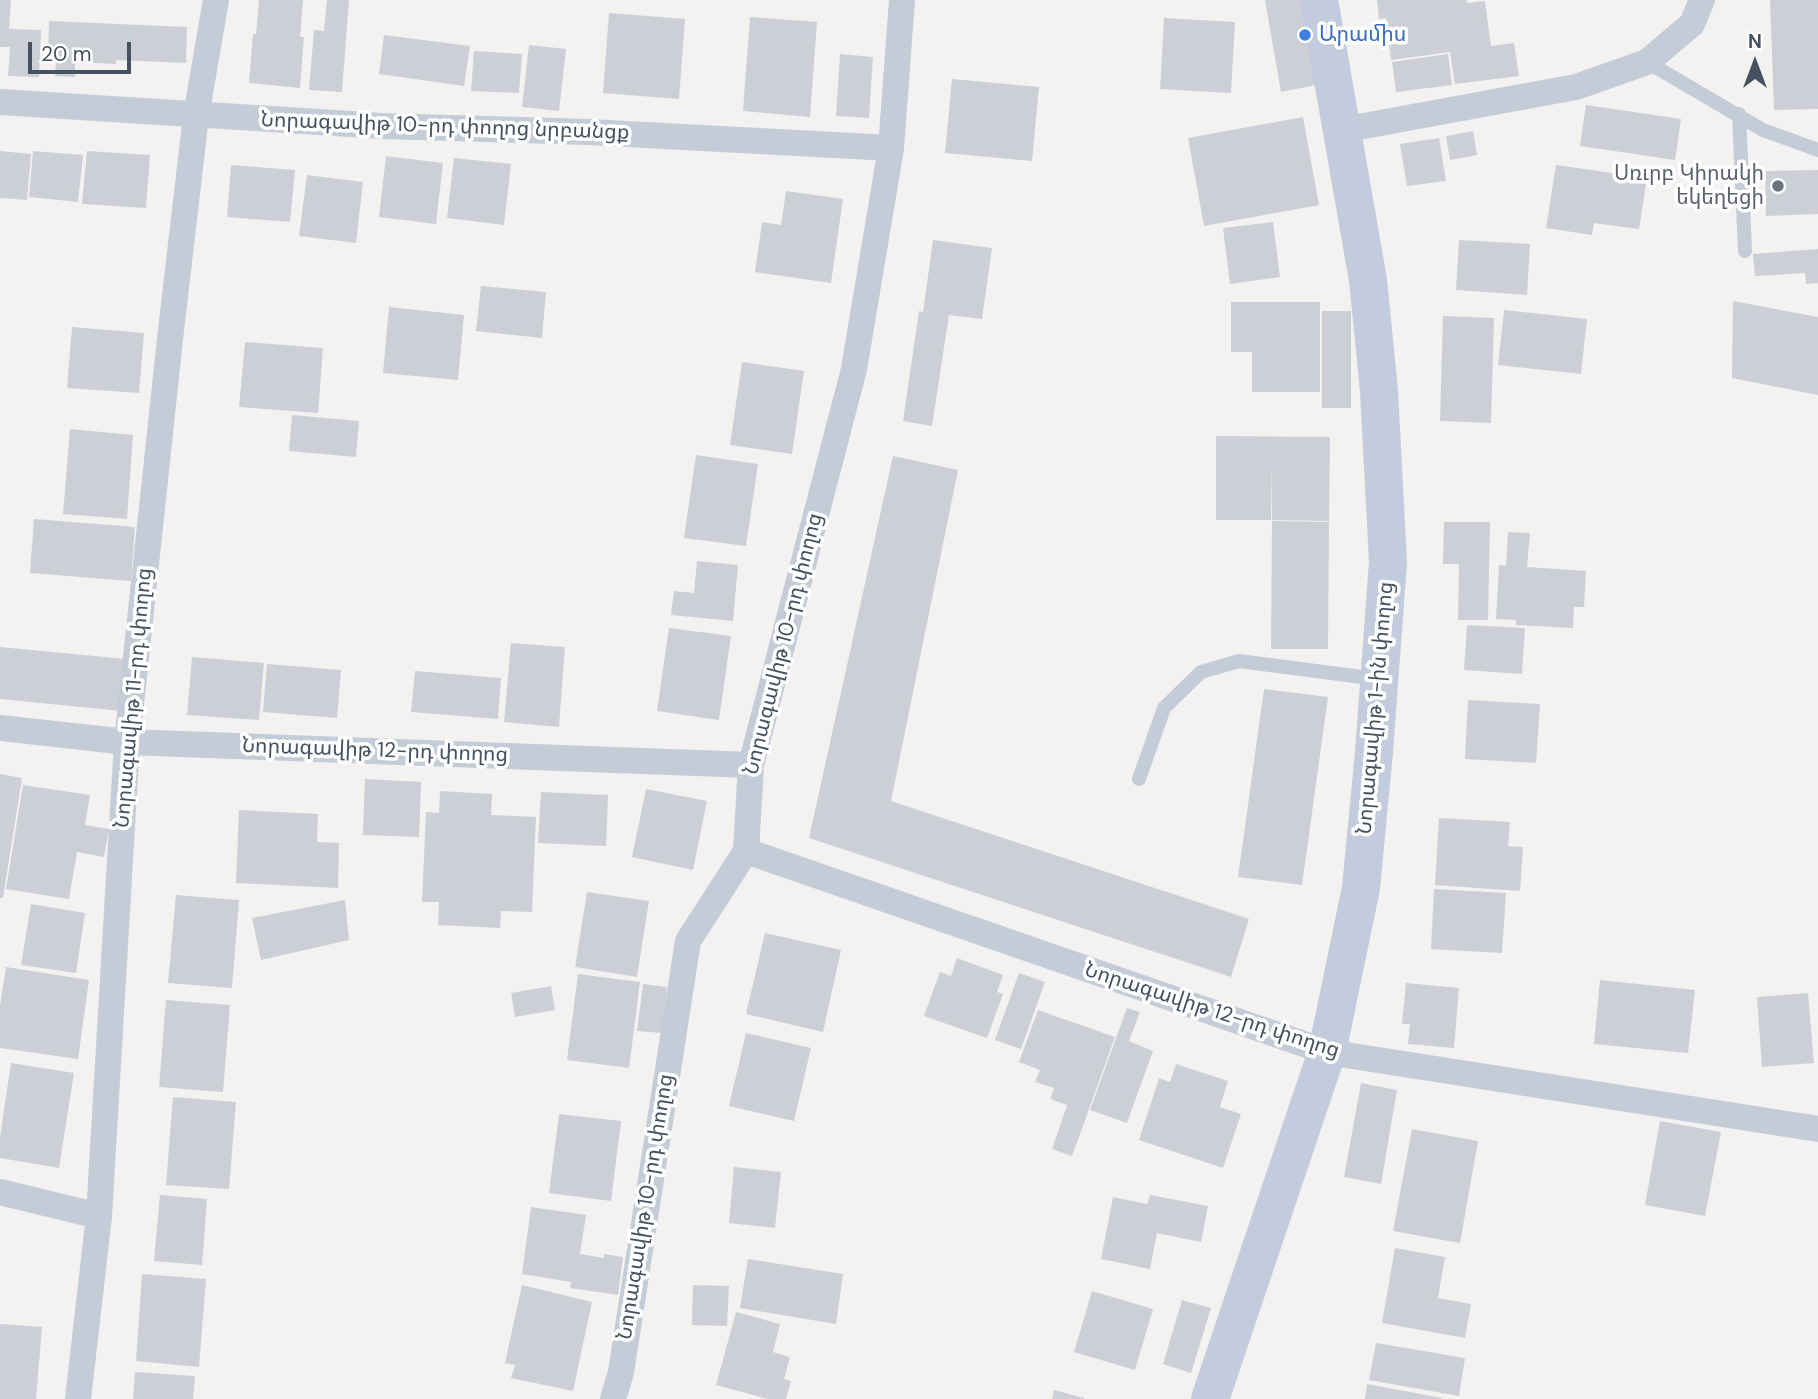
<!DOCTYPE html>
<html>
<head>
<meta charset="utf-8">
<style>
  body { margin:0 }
  #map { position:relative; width:1818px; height:1399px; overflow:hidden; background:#f4f1f1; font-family:"DM Sans",sans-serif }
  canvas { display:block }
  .north { position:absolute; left:1720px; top:28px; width:70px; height:70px; -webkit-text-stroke:5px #fff; paint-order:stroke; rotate:0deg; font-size:19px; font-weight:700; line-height:28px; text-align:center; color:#465261 }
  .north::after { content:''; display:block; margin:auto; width:24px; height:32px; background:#465261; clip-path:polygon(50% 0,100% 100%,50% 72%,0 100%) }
  .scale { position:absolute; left:28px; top:42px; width:103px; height:32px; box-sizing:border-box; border:4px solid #465261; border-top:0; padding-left:9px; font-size:21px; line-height:24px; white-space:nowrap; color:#465261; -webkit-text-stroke:5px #fff; paint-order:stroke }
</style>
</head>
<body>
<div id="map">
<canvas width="1818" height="1399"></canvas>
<div class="north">N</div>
<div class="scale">20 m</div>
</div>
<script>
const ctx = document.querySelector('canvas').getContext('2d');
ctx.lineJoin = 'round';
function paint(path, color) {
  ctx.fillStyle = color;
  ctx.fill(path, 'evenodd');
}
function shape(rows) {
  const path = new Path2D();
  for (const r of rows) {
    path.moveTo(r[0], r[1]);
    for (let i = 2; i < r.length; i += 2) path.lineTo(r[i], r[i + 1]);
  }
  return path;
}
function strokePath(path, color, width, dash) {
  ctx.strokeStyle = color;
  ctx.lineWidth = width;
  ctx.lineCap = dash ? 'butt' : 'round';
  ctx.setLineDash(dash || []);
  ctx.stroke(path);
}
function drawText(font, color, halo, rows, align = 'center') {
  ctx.font = font + ' "DM Sans","Noto Sans Armenian",sans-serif';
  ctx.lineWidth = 7;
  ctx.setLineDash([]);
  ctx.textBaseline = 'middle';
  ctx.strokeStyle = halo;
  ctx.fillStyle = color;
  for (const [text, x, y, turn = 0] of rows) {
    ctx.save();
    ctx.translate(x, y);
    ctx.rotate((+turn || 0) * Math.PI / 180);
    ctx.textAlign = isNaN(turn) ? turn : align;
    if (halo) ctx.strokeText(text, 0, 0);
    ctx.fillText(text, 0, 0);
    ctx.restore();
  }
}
const building = shape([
  [0,0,11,0,9,29,41,30,39,77,8,76,10,47,0,47],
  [259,0,303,0,300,37,304,37,300,88,249,83,253,34,256,34],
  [327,0,349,0,342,92,309,90,314,30,324,31],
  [1265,0,1301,0,1316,85,1281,92],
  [1377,0,1467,0,1467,3,1485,1,1491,46,1514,43,1519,76,1455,84,1450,52,1391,60,1386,18,1379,19],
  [1770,0,1818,0,1818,109,1774,110],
  [609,13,685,19,679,99,603,93],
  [750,17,817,22,810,117,743,111],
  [1164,18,1235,22,1231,93,1160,89],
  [49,21,187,27,186,63,116,60,116,64,75,62,75,77,55,76,56,57,48,57],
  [384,35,470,46,464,86,379,74],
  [529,45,566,49,559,111,522,107],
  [474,51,522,54,519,93,471,91],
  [840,54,873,57,869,118,836,116],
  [1448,54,1452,85,1396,92,1392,62],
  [952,79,1039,87,1032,161,945,153],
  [1586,105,1681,119,1675,160,1580,146],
  [1303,117,1319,205,1204,226,1188,138],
  [1473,131,1477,155,1450,160,1446,136],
  [1439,138,1446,181,1407,186,1400,144],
  [0,151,31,154,27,200,0,198],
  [33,151,83,155,78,202,29,197],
  [87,151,150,155,146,208,82,204],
  [386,156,443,163,436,224,379,217],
  [454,158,511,164,504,225,447,218],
  [231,165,295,170,290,222,227,217],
  [1556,165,1647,178,1639,229,1594,223,1592,235,1546,228],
  [1818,170,1818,214,1766,216,1765,171],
  [307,175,363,182,356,243,299,236],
  [786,191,843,199,831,283,755,272,762,222,781,225],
  [1273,222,1280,277,1230,284,1223,228],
  [933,240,992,248,982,319,949,315,932,426,903,421,919,311,923,312],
  [1459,240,1530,244,1527,295,1456,290],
  [1818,249,1818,283,1806,284,1805,273,1755,276,1753,254],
  [481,286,546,292,542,338,476,331],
  [1733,301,1818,317,1818,395,1732,378],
  [1231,302,1320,302,1320,392,1252,392,1252,352,1231,352],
  [389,307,464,315,458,380,383,373],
  [1504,310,1587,319,1581,374,1498,365],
  [1322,311,1351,311,1351,408,1322,408],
  [1443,316,1494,318,1491,423,1440,421],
  [72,327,144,333,139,393,67,388],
  [245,342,323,348,318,413,239,407],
  [742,362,804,371,792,454,730,445],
  [292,415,359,421,356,457,289,451],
  [70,429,133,435,127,519,63,514],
  [1216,436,1330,437,1329,521,1272,520,1272,462,1271,520,1216,520],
  [696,455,758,464,746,546,684,538],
  [893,456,958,470,891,801,1249,919,1231,977,809,838],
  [34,519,135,527,131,581,30,573],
  [1272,521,1329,522,1328,649,1271,649],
  [1444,522,1490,522,1488,620,1458,620,1459,564,1443,564],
  [1508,532,1530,533,1527,567,1586,571,1584,607,1574,607,1573,628,1516,625,1516,620,1496,619,1499,565,1506,566],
  [697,561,738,565,733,621,671,615,674,591,694,593],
  [1467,625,1525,628,1522,674,1464,670],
  [669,628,731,636,719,720,657,711],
  [511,643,565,647,559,727,504,722],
  [0,647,126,659,121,711,0,699],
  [192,657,264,663,259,720,187,715],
  [267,664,341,670,337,718,263,712],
  [415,671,501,678,498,719,411,712],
  [1264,689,1328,697,1302,885,1238,877],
  [1468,700,1540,704,1536,763,1465,759],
  [0,774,22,778,3,898,0,898],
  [365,779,421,782,419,837,363,835],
  [23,785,90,795,85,825,109,829,104,857,77,852,69,899,6,889],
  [646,789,707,801,693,870,632,857],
  [440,791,492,794,491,815,536,817,532,912,501,911,500,928,438,925,439,902,422,902,426,812,439,813],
  [541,792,608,795,606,846,538,843],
  [239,810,318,814,317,842,339,843,338,888,236,883],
  [1439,818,1510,822,1508,846,1523,847,1520,891,1435,885],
  [1434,889,1506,893,1502,953,1431,949],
  [587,892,649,901,637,977,575,967],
  [176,895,239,900,232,988,168,983],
  [345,900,349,940,261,960,252,918],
  [31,904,85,913,76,973,21,965],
  [765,933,841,950,823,1032,746,1014],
  [957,958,1003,975,997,992,1003,994,987,1038,924,1016,940,972,951,976],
  [6,967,89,980,78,1059,0,1048,0,1006],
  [1019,973,1045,982,1021,1049,995,1040],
  [578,974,640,982,629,1068,567,1060],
  [1600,980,1695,990,1688,1053,1594,1044],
  [1406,983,1459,988,1454,1048,1408,1044,1410,1024,1402,1024],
  [643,984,667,987,662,1033,637,1031],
  [551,986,555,1010,515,1017,511,993],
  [1808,993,1814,1063,1762,1067,1757,997],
  [166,1000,230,1005,223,1092,159,1087],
  [1127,1008,1140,1012,1129,1041,1153,1051,1127,1123,1090,1110],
  [1038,1010,1115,1037,1072,1156,1052,1149,1067,1105,1050,1099,1054,1088,1035,1082,1040,1070,1019,1062],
  [746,1033,811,1048,794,1121,729,1106],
  [11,1063,74,1073,59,1168,0,1158,0,1137],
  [1176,1064,1228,1081,1220,1107,1241,1114,1223,1168,1139,1140,1159,1078,1170,1082],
  [1361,1083,1397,1090,1381,1184,1344,1177],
  [173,1097,236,1102,229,1189,166,1185],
  [559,1114,621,1121,611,1201,549,1193],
  [1660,1121,1721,1132,1705,1216,1645,1205],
  [1412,1129,1478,1141,1460,1243,1393,1231],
  [734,1167,781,1172,775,1228,729,1223],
  [160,1195,207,1199,202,1265,154,1261],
  [1150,1195,1208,1206,1201,1242,1157,1233,1150,1269,1101,1259,1113,1197,1147,1204],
  [531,1207,586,1215,580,1254,604,1258,604,1254,623,1257,618,1295,570,1288,571,1282,522,1274],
  [1395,1248,1445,1257,1438,1298,1471,1304,1465,1338,1382,1323],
  [748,1259,843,1274,836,1324,740,1308],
  [142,1274,206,1279,199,1367,136,1361],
  [522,1285,592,1302,573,1391,511,1378,515,1365,505,1363],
  [693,1285,729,1286,727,1326,692,1325],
  [1092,1291,1153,1309,1135,1370,1074,1352],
  [1182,1300,1211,1308,1191,1373,1163,1364],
  [736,1312,780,1324,773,1352,790,1357,784,1379,791,1381,786,1399,768,1399,716,1385],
  [0,1324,42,1327,36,1399,0,1399],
  [1376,1343,1465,1358,1459,1396,1369,1380],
  [135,1372,195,1376,193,1399,133,1399],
  [1367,1384,1442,1398,1442,1399,1365,1399],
  [1054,1390,1084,1398,1084,1399,1052,1399]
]);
const lane = shape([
  [1647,62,1763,130,1818,150],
  [1739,114,1745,251],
  [1139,779,1164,708,1201,672,1239,661,1377,679]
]);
const street = shape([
  [0,102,382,126,589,132,891,148],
  [1342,130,1576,87,1647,62,1692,24,1702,0],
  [0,728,127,742,751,765],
  [746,851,1327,1052,1818,1129],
  [0,1192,99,1216],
  [78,1399,99,1216,127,742,170,339,196,116,216,0],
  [613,1399,621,1372,688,941,746,851,751,765,854,369,891,148,902,0]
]);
const secondary = shape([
  [1210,1399,1327,1052,1361,888,1374,752,1388,562,1379,391,1368,280,1319,0]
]);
const markers = [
  [1305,35,7,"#3f7fe0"],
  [1778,186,7,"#6b7280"]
];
const shopNames = [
  ["Արամիս",1319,35]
];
const streetNames = [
  ["Նորագավիթ 10-րդ փողոց նրբանցք",445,127,2],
  ["Նորագավիթ 10-րդ փողոց",784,644,-76],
  ["Նորագավիթ 11-րդ փողոց",134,698,-85],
  ["Նորագավիթ 1-ին փողոց",1376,708,-85],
  ["Նորագավիթ 12-րդ փողոց",375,751,2],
  ["Նորագավիթ 12-րդ փողոց",1212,1011,18],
  ["Նորագավիթ 10-րդ փողոց",646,1207,-81]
];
const worshipNames = [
  ["Սռւրբ Կիրակի",1764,174],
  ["եկեղեցի",1764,198]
];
paint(building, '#cdcfd7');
strokePath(lane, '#c3ccd7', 14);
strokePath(street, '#c3ccd7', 26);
strokePath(secondary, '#c2ccdc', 38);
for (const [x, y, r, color] of markers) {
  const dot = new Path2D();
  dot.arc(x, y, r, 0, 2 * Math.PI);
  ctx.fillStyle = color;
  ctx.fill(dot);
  strokePath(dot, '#fff', 2.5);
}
drawText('21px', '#366cbe', '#fff', shopNames, 'left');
drawText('21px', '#465261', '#fff', streetNames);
drawText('21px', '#5b616d', '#fff', worshipNames, 'right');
</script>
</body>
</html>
